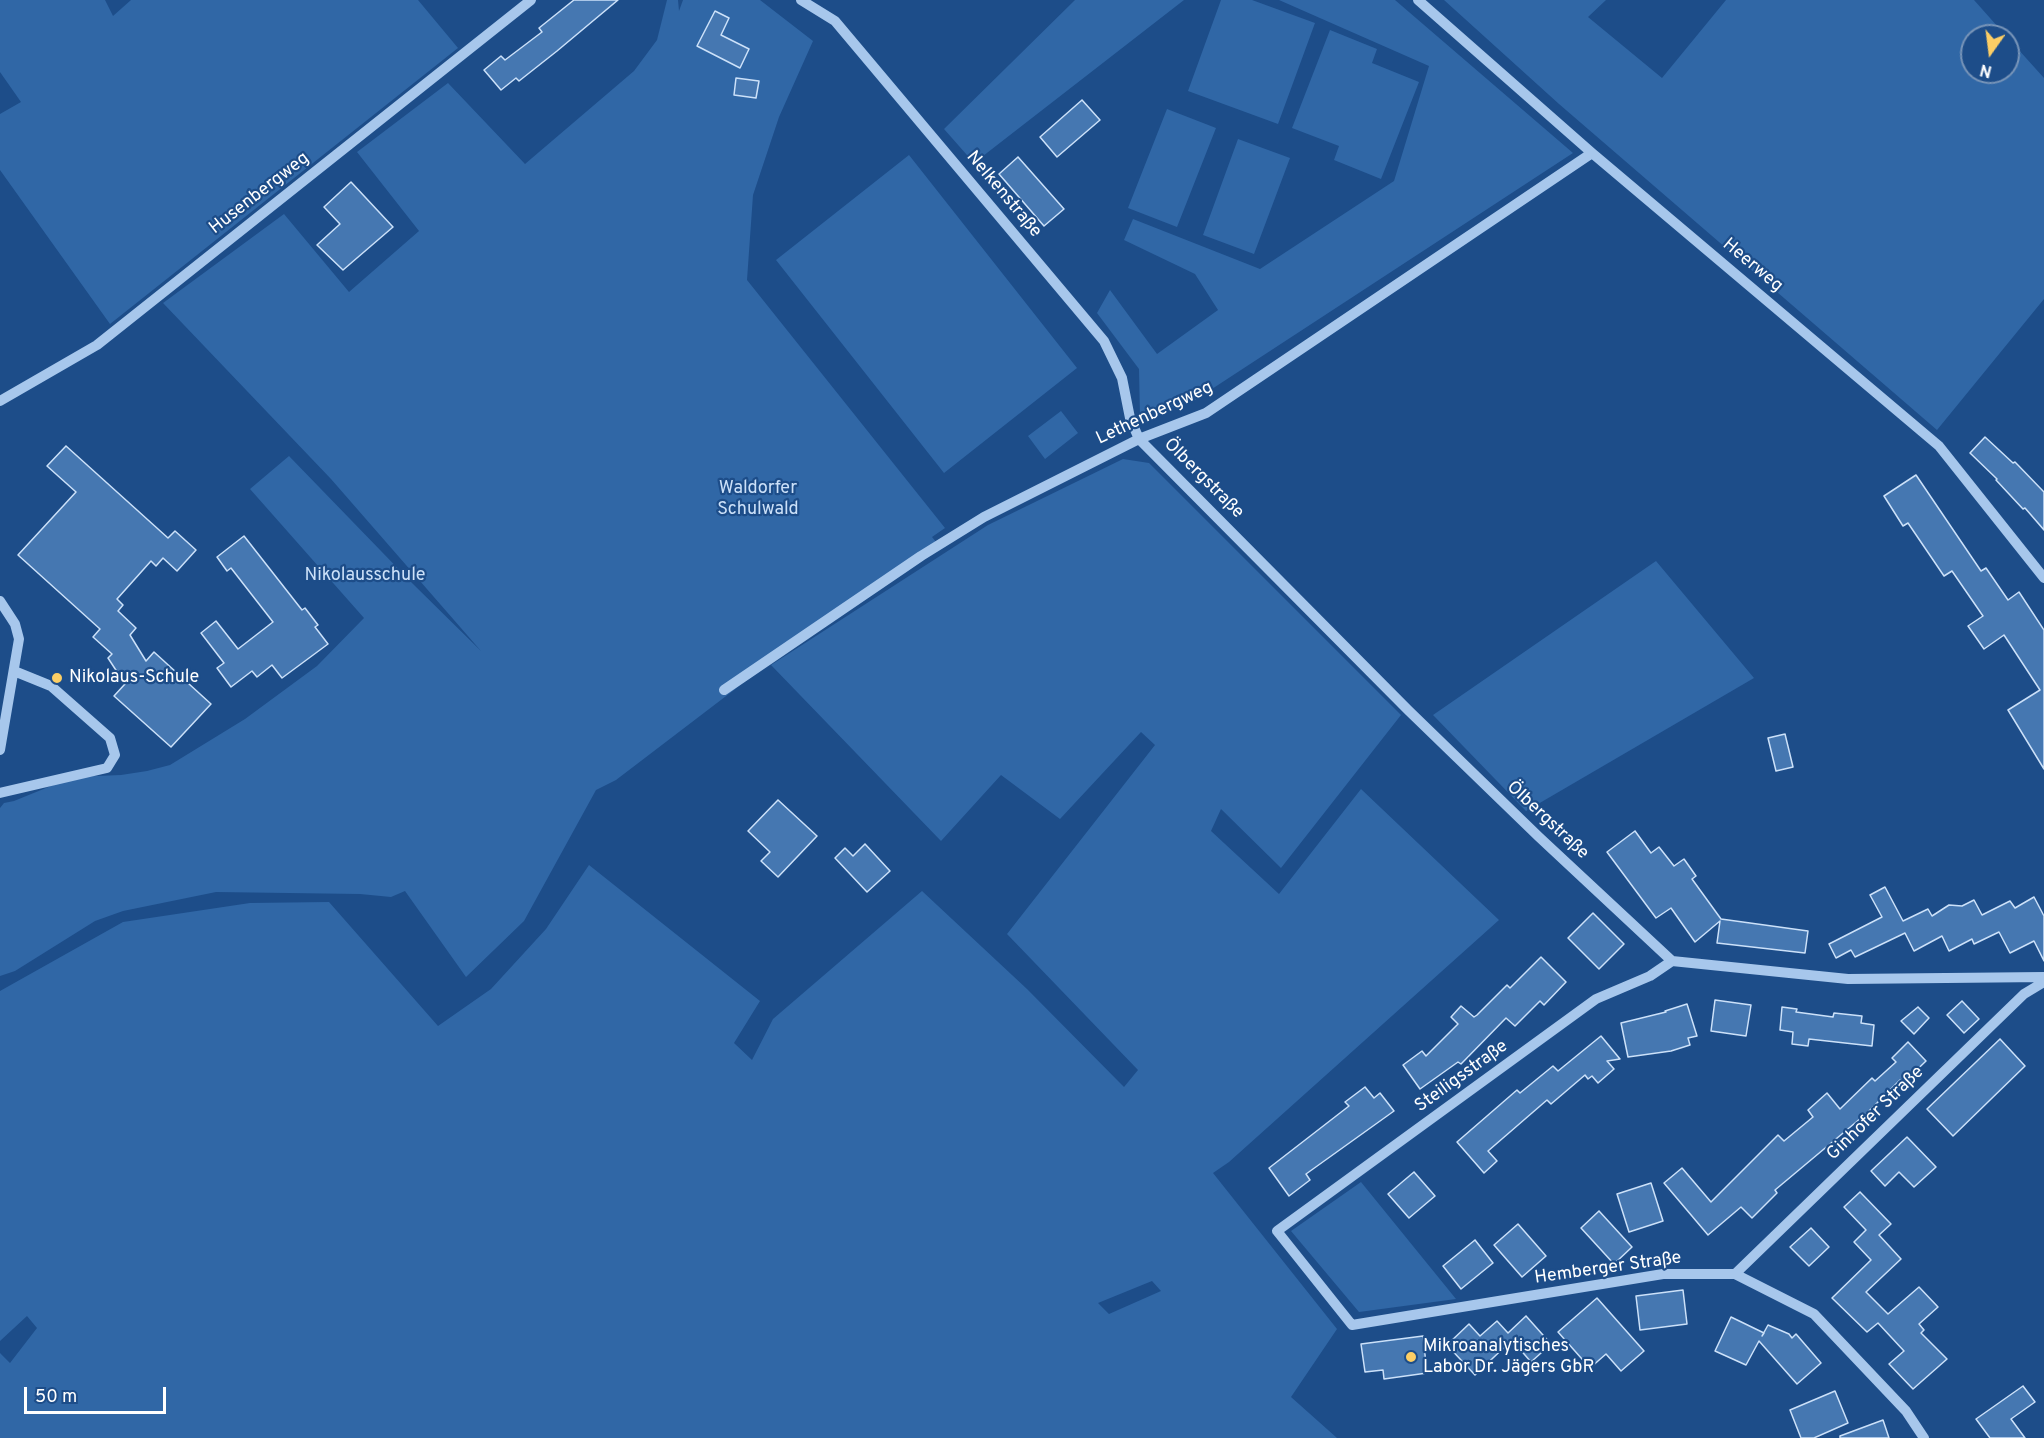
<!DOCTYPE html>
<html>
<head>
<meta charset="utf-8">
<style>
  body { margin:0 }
  #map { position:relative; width:2044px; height:1438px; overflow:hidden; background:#1d4d89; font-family:Overpass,sans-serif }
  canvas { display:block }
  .north { position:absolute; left:1960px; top:24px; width:60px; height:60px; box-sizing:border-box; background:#1d4d89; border:2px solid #7794b8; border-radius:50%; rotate:194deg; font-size:16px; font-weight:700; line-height:24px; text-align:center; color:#fff }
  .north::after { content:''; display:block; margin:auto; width:21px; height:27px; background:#fcce65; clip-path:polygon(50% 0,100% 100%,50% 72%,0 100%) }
  .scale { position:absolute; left:24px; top:1387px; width:142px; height:27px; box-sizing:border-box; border:3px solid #fff; border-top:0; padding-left:8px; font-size:18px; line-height:21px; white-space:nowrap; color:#fff; -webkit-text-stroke:4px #1d4d89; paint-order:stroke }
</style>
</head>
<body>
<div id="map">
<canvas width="2044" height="1438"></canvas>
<div class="north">N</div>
<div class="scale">50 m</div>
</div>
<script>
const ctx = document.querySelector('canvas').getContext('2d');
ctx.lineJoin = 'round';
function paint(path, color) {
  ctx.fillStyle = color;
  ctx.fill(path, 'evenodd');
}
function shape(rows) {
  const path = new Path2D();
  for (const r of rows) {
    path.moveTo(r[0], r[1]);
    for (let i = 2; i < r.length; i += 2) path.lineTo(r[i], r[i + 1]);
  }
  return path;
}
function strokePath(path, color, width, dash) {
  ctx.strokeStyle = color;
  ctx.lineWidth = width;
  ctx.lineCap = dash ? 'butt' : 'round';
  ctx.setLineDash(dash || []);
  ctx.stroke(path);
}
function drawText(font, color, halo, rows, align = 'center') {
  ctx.font = font + ' Overpass,sans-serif';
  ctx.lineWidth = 4.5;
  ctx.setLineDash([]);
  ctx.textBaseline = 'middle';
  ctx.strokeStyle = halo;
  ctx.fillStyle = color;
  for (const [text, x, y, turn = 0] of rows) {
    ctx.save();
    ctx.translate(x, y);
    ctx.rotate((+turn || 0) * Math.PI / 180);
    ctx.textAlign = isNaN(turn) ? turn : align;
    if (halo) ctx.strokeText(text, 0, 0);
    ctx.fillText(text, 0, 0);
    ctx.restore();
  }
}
const green = shape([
  [0,0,105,0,113,16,131,0,418,0,458,48,110,324,0,170,0,114,21,102,0,72],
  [667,0,678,0,679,11,683,0,760,0,813,41,779,117,753,195,747,280,945,528,932,537,941,548,790,643,734,690,616,780,596,790,524,921,466,977,405,891,391,897,360,894,216,892,123,911,95,921,15,971,0,976,0,808,4,803,14,801,73,777,121,775,147,771,170,765,245,719,317,666,364,618,250,489,289,456,412,583,481,651,331,479,163,303,284,214,349,292,419,231,357,152,448,83,525,164,634,71,657,40],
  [1075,0,1184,0,974,163,944,129],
  [1221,0,1252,0,1315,23,1278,124,1188,91],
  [1279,0,1395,0,1573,153,1192,402,1140,417,1139,369,1097,313,1110,290,1157,354,1218,310,1195,274,1124,240,1133,219,1260,269,1394,181,1429,66],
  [1444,0,1606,0,1588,17,1662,78,1726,0,1974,0,2006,36,1972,36,1972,72,2008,72,2008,38,2044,78,2044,299,1937,430,1559,104],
  [1330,30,1377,49,1372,63,1419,82,1381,179,1334,160,1339,146,1292,128],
  [1167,109,1216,128,1177,227,1128,208],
  [1238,139,1290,158,1254,254,1203,235],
  [909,155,1077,368,944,473,776,260],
  [1061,411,1078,433,1045,459,1028,436],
  [1123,459,1149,463,1401,715,1281,868,1221,809,1211,831,1279,894,1361,789,1499,920,1229,1162,1213,1173,1337,1329,1291,1397,1337,1438,0,1438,0,1353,10,1363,37,1328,27,1316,0,1341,0,991,123,922,250,903,329,902,438,1026,491,989,546,929,589,865,760,1001,734,1043,752,1060,773,1019,922,891,1027,989,1124,1087,1138,1070,1007,934,1155,745,1141,732,1060,819,1001,775,941,841,771,665,988,525],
  [1152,1281,1161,1291,1109,1314,1098,1303],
  [1656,561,1754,678,1526,811,1433,715],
  [1361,1182,1456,1299,1359,1312,1291,1231]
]);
const building = shape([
  [574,0,618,0,557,51,519,81,516,78,501,90,484,70,501,56,505,60,542,32,539,28,574,0],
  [715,11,729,18,721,35,749,49,740,68,697,46,715,11],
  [736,78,759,81,756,98,734,95,736,78],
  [1082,100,1100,120,1057,157,1040,137,1082,100],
  [1018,157,1064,209,1044,226,999,174,1018,157],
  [351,182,393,227,343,270,317,245,340,224,324,207,351,182],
  [1985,437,2013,463,2015,462,2044,492,2044,530,2025,508,2023,509,1996,480,1997,479,1970,453,1985,437],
  [66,446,168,538,175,531,196,550,177,571,163,558,156,566,151,561,117,599,123,605,118,611,136,628,130,635,146,661,154,652,211,704,171,747,114,696,125,684,108,658,112,654,93,637,100,629,18,555,76,492,47,466,66,446],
  [1916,475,1981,571,1986,568,2008,600,2019,592,2044,630,2044,769,2008,710,2040,690,2004,635,1984,649,1968,626,1983,616,1952,571,1944,576,1908,523,1903,526,1884,496,1916,475],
  [244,536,302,610,305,608,318,625,315,627,328,644,282,678,272,665,257,677,252,671,231,687,217,668,224,663,201,633,216,621,238,649,273,622,231,568,227,571,217,557,244,536],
  [1785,734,1793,767,1776,771,1768,738,1785,734],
  [778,800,817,836,778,877,761,861,770,852,748,831,778,800],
  [1635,831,1651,853,1659,847,1674,866,1684,859,1696,876,1692,879,1721,919,1808,931,1805,953,1717,943,1720,921,1695,942,1671,908,1656,918,1607,852,1635,831],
  [865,844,890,871,867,892,835,858,845,848,853,856,865,844],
  [1885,887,1903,921,1928,909,1932,916,1949,905,1962,906,1974,900,1982,915,2010,901,2015,908,2034,897,2044,916,2044,961,2034,941,2010,953,1999,932,1974,944,1972,939,1949,951,1942,936,1914,951,1905,933,1855,957,1851,950,1836,958,1829,944,1882,917,1870,895,1885,887],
  [1593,913,1624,944,1599,969,1568,938,1593,913],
  [1541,957,1566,982,1544,1005,1540,1001,1515,1026,1506,1018,1461,1064,1458,1062,1420,1089,1403,1065,1422,1051,1426,1056,1458,1024,1451,1017,1461,1006,1474,1017,1477,1015,1507,985,1510,988,1541,957],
  [1715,1000,1751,1005,1746,1036,1711,1031,1715,1000],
  [1962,1001,1979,1019,1964,1033,1947,1015,1962,1001],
  [1687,1004,1697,1036,1688,1038,1690,1045,1671,1051,1628,1057,1621,1023,1666,1012,1665,1011,1687,1004],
  [1782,1007,1797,1009,1796,1012,1833,1017,1834,1013,1862,1016,1861,1023,1874,1025,1872,1046,1809,1039,1808,1046,1792,1044,1793,1032,1780,1030,1782,1007],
  [1918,1007,1929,1018,1914,1034,1901,1021,1918,1007],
  [1601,1036,1620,1059,1607,1061,1614,1069,1598,1083,1592,1076,1588,1079,1585,1075,1551,1104,1547,1100,1488,1151,1497,1161,1484,1173,1457,1142,1517,1090,1520,1093,1553,1066,1558,1071,1601,1036],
  [2000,1039,2025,1066,1953,1136,1927,1109,2000,1039],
  [1908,1042,1926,1061,1903,1083,1900,1080,1867,1113,1775,1190,1777,1193,1752,1218,1741,1207,1708,1235,1664,1183,1682,1168,1711,1202,1778,1135,1784,1141,1813,1117,1808,1110,1827,1093,1840,1109,1872,1078,1875,1081,1896,1062,1892,1058,1908,1042],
  [1365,1087,1374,1098,1380,1093,1394,1111,1306,1174,1310,1180,1289,1196,1269,1168,1349,1106,1345,1102,1365,1087],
  [1907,1137,1936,1167,1914,1187,1899,1172,1885,1186,1871,1171,1907,1137],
  [1414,1172,1435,1196,1409,1218,1388,1194,1414,1172],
  [1651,1183,1663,1221,1629,1232,1617,1194,1651,1183],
  [1860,1192,1891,1224,1879,1235,1901,1259,1866,1292,1888,1314,1919,1287,1938,1307,1919,1324,1924,1330,1921,1333,1947,1359,1913,1389,1889,1364,1904,1351,1878,1323,1867,1332,1832,1298,1871,1260,1854,1242,1866,1230,1844,1207,1860,1192],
  [1599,1211,1632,1247,1614,1264,1581,1228,1599,1211],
  [1518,1224,1546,1256,1522,1277,1494,1245,1518,1224],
  [1811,1228,1829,1247,1809,1266,1790,1247,1811,1228],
  [1475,1240,1493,1263,1461,1289,1443,1266,1475,1240],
  [1683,1290,1687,1324,1640,1330,1636,1296,1683,1290],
  [1597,1298,1644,1351,1621,1371,1606,1354,1590,1368,1558,1332,1597,1298],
  [1526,1316,1551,1344,1531,1362,1512,1340,1475,1375,1447,1345,1469,1324,1480,1336,1497,1321,1508,1333,1526,1316],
  [1731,1317,1764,1333,1762,1336,1768,1325,1789,1334,1792,1338,1796,1334,1821,1363,1797,1384,1759,1341,1746,1365,1715,1351,1731,1317],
  [1423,1336,1427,1373,1384,1379,1383,1370,1365,1372,1361,1344,1423,1336],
  [2023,1386,2035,1402,2011,1419,2025,1438,1990,1438,1976,1419,2023,1386],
  [1835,1391,1848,1423,1814,1438,1801,1438,1790,1410,1835,1391],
  [1883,1420,1889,1438,1840,1438,1840,1436,1883,1420]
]);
const minor = shape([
  [801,0,835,21,1104,341,1122,378,1130,418,1139,439,1408,710,1539,837,1672,961,1848,979,2044,977],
  [1418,0,1592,153,1939,446,2044,578],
  [0,401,97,345,531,0],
  [0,601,15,624,19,639,0,750],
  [724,690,921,556,984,517,1139,439,1206,413,1592,153],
  [0,793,107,768,115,755,110,738,51,686,14,671],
  [1672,961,1650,976,1596,999,1277,1231,1352,1325,1663,1274,1735,1274,1814,1314,1906,1411,1924,1438],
  [1735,1274,2024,994,2044,982]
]);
const markers = [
  [57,678,6,"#fcce65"],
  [1411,1357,6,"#fcce65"]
];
const streetNames = [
  ["Husenbergweg",260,194,-38],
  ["Nelkenstraße",1003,195,50],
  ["Heerweg",1752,266,40],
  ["Lethenbergweg",1155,414,-25],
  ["Ölbergstraße",1203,479,45],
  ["Ölbergstraße",1547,821,43],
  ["Steiligsstraße",1462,1077,-36],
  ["Ginhofer Straße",1876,1114,-44],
  ["Hemberger Straße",1608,1269,-8]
];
const parkNames = [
  ["Waldorfer",758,489],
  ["Schulwald",758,510],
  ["Nikolausschule",365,576]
];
const poiNames = [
  ["Nikolaus-Schule",69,678],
  ["Mikroanalytisches",1423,1347],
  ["Labor Dr. Jägers GbR",1423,1368]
];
paint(green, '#3067a6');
paint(building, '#4577b1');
strokePath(building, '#cce1f9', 1.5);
strokePath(minor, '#a7c7ec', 10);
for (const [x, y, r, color] of markers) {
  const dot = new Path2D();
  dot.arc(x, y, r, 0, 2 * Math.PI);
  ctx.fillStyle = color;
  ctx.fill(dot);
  strokePath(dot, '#1d4d89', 2);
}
drawText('18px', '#fff', '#1d4d89', streetNames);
drawText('18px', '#cce1f9', '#1d4d89', parkNames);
drawText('18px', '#fff', '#1d4d89', poiNames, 'left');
</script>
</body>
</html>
